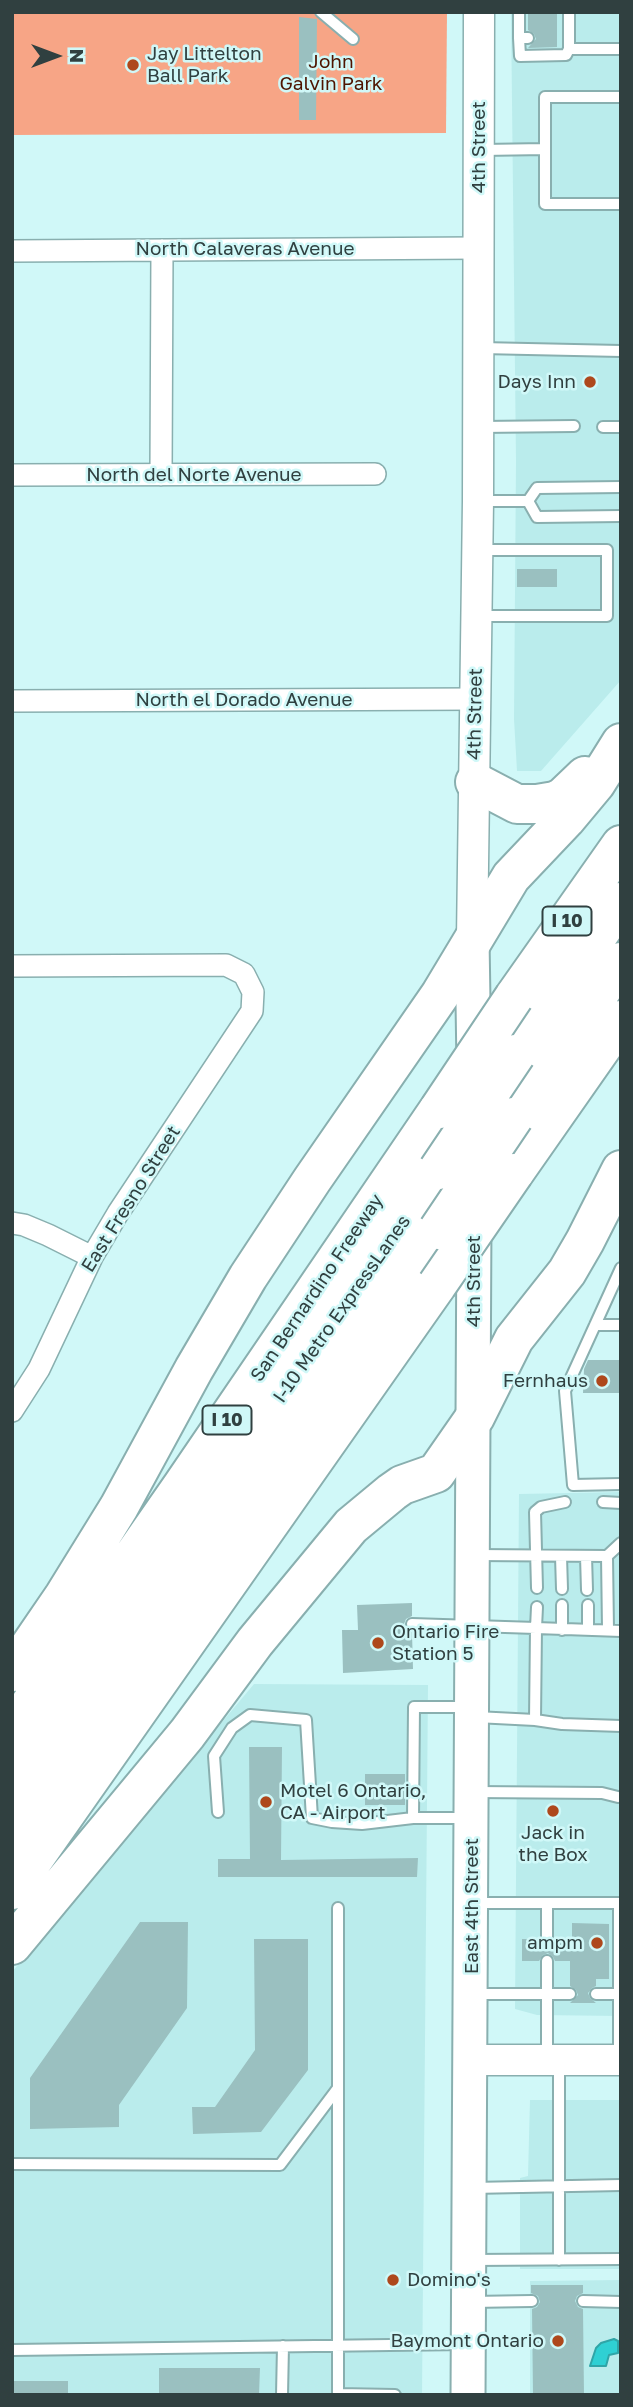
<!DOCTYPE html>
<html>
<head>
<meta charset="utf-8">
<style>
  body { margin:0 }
  #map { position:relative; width:633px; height:2407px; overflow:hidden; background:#d0f8f8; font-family:"Golos Text",sans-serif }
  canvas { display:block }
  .frame { position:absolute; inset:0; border:14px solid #304040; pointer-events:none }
  .north { position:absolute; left:21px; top:21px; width:70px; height:70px; -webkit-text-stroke:5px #d0f8f8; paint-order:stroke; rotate:90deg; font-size:19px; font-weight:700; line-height:28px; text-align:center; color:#304040 }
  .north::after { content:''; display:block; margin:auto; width:24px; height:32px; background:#304040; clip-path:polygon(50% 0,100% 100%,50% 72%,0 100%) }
</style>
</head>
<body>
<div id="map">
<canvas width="633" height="2407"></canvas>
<div class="frame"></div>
<div class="north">N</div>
</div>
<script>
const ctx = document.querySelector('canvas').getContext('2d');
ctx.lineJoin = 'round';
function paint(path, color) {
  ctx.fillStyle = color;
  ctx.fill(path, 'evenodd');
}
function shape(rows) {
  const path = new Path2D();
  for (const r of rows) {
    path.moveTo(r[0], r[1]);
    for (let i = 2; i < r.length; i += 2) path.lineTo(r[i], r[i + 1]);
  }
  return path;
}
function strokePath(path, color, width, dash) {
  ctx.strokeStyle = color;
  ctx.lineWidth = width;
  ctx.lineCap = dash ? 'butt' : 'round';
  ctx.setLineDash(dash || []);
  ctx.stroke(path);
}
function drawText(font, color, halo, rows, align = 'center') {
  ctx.font = font + ' "Golos Text",sans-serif';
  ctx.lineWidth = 5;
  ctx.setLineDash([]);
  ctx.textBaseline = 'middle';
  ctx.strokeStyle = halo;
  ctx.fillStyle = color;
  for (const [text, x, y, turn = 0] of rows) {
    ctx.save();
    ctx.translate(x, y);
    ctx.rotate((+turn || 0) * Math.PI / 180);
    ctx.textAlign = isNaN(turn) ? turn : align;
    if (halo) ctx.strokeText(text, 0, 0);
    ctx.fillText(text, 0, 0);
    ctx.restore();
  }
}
const built = shape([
  [511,12,621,12,621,680,541,771,517,771,514,719,516,461],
  [621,1492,621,2016,537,2015,515,2009,519,1494],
  [254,1684,428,1685,422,2395,12,2395,12,1972],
  [530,2100,621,2100,621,2269,520,2269,520,2178,528,2176],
  [621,2280,621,2395,530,2395,530,2281]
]);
const green = shape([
  [12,12,447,12,446,133,12,135]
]);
const water = shape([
  [614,2339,618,2341,618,2353,609,2355,606,2366,590,2366,596,2348,601,2343,614,2339]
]);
const building = shape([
  [528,12,557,12,557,47,528,48,536,39,534,34,528,30],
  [299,17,317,19,316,120,299,120],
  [517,569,557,569,557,587,517,587],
  [588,1360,621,1360,621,1393,583,1393,584,1369],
  [412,1603,412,1616,406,1619,404,1624,407,1630,412,1632,413,1669,343,1673,342,1630,358,1630,357,1605],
  [249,1747,282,1747,281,1860,418,1858,417,1877,218,1877,218,1859,250,1859],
  [365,1774,405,1774,405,1805,365,1805],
  [140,1922,188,1922,187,2008,119,2105,119,2127,30,2129,30,2078],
  [572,1923,609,1924,609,1979,596,1979,596,1986,592,1988,588,1993,590,1998,596,2003,570,2003,578,1995,576,1990,570,1986,570,1961,555,1961,553,1957,548,1953,543,1955,539,1961,522,1961,522,1939,539,1939,543,1945,550,1946,555,1939,572,1939],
  [254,1939,308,1939,308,2070,261,2132,193,2134,192,2107,215,2107,255,2050],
  [531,2285,583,2285,583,2293,577,2296,575,2301,578,2307,583,2309,584,2395,533,2395,532,2309,537,2307,540,2302,538,2296,531,2293],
  [159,2368,260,2368,259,2395,159,2395],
  [12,2381,68,2381,68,2395,12,2395]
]);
const lane = shape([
  [321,12,353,39],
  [519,12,519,38,528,38],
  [569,12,569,49,621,49],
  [519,38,520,56,566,55,569,49],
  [545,149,545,97,621,97],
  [482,150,545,149,545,204,621,204],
  [481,348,621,351],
  [480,427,574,426],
  [603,427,621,427],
  [481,501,528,501],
  [528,501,537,517,621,516],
  [528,501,537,488,621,487],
  [477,616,607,616,607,550,480,550],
  [621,1268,565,1391,573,1485,621,1484],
  [595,1325,621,1325],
  [603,1502,621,1503],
  [476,1555,607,1556,608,1629],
  [561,1556,562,1589],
  [586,1556,587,1590],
  [607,1556,621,1543],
  [537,1588,535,1512,541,1507,565,1502],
  [562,1605,562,1630],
  [588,1605,588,1630],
  [537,1607,536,1628,621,1631],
  [412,1624,536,1628,535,1720,476,1717],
  [466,1707,414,1707,413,1818,468,1818],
  [535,1720,562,1724,621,1726],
  [474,1792,602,1793,618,1797],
  [218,1812,214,1756,232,1728,250,1715,306,1720,312,1818,332,1822,362,1824,413,1818],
  [475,1903,619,1903,619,2058],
  [547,1903,547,1939],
  [338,1908,338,2394,395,2395],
  [474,1994,570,1994],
  [596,1994,619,1994],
  [547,2059,547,1961],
  [12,2164,280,2165,338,2088],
  [472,2188,621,2185],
  [472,2260,621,2259],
  [559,2260,559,2063],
  [583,2301,621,2302],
  [471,2302,532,2301],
  [12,2350,466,2344],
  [282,2395,283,2346]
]);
const street = shape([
  [12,251,478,248],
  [12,475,375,474],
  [161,475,162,250],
  [12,701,476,699],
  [12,966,226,965,244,974,253,992,252,1011,118,1213,92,1257,39,1369,12,1411],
  [12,1223,24,1225,48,1235,92,1257]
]);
const secondary = shape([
  [472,938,478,501,479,12],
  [471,2060,621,2060]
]);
const primary = shape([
  [472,938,474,1066],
  [468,2395,474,1221]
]);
const highway = shape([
  [475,782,517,804,537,804,555,801,563,797,585,776],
  [514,997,621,845],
  [516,1054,621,902],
  [514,1117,621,962],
  [514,1173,621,1020],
  [12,1672,64,1596,119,1507,194,1369,248,1277,312,1180,440,995,511,877,566,819,596,783,621,743],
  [12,1730,182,1486,439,1109],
  [12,1784,438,1170],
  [12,1838,438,1230],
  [12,1890,437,1285],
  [12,1945,187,1734,255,1642,351,1526,392,1492,402,1485,436,1473,475,1417,514,1339,567,1272,585,1241,621,1170]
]);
const highwayBridge = shape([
  [439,1109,514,997],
  [438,1170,516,1054],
  [438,1230,514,1117],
  [437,1285,514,1173]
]);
const markers = [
  [133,65,7,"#ae481c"],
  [590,382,7,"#ae481c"],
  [602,1381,7,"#ae481c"],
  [378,1643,7,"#ae481c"],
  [266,1802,7,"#ae481c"],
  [553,1811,7,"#ae481c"],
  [597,1943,7,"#ae481c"],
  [393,2280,7,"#ae481c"],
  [558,2341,7,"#ae481c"]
];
const shields = [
  [567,921,49],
  [227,1420,49]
];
const shieldNames = [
  ["I 10",567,921],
  ["I 10",227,1420]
];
const poiNames = [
  ["Jay Littelton",147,54],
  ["Ball Park",147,76],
  ["Days Inn",576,382,"right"],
  ["Fernhaus",588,1381,"right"],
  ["Ontario Fire",392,1632],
  ["Station 5",392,1654],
  ["Motel 6 Ontario,",280,1791],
  ["CA - Airport",280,1813],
  ["Jack in",553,1833,"center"],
  ["the Box",553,1855,"center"],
  ["ampm",583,1943,"right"],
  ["Domino's",407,2280],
  ["Baymont Ontario",544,2341,"right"]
];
const parkNames = [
  ["John",331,62],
  ["Galvin Park",331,84]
];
const streetNames = [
  ["4th Street",479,147,-90],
  ["North Calaveras Avenue",245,249],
  ["North del Norte Avenue",194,475],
  ["North el Dorado Avenue",244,700],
  ["4th Street",475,714,-89],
  ["East Fresno Street",131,1199,-58],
  ["4th Street",474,1281,-90],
  ["San Bernardino Freeway",317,1288,-56],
  ["I-10 Metro ExpressLanes",342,1309,-55],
  ["East 4th Street",472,1906,-90]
];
paint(built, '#baecec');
paint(green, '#f7a586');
paint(water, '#2fd0d3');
strokePath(water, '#2fa5a7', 2);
paint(building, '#9ac0c0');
strokePath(lane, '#89afaf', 14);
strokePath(street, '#89afaf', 24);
strokePath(secondary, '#89afaf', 33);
strokePath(primary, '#89afaf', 37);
strokePath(highway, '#89afaf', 42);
strokePath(lane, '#fff', 10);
strokePath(street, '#fff', 21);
strokePath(secondary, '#fff', 30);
strokePath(primary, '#fff', 33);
strokePath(highway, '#fff', 38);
strokePath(highwayBridge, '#89afaf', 42, []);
strokePath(highwayBridge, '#fff', 38);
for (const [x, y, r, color] of markers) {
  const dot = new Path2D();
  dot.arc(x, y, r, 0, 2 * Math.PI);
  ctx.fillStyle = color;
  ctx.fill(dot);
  strokePath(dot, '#d0f8f8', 2.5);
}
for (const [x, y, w] of shields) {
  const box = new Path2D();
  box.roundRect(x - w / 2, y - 14.5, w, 29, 5);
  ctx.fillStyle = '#d0f8f8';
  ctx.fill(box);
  strokePath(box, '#304040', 2);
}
drawText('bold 18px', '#304040', null, shieldNames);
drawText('19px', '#304040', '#d0f8f8', poiNames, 'left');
drawText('19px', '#4e1400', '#d0f8f8', parkNames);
drawText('19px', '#304040', '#d0f8f8', streetNames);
</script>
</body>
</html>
